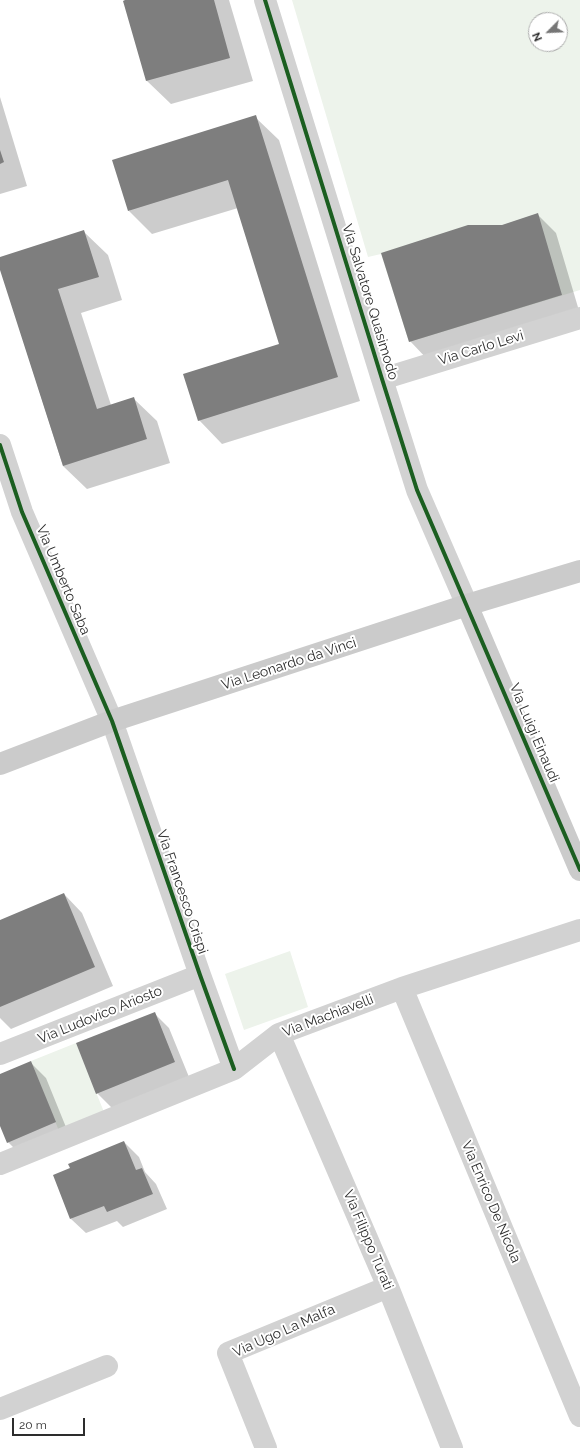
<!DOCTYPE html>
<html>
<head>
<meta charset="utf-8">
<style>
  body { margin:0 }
  #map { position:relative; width:580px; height:1448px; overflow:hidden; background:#fff; font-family:Raleway,sans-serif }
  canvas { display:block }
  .north { position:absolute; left:528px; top:12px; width:40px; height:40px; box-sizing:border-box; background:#fff; border:1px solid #ababab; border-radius:50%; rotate:246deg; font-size:11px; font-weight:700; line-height:16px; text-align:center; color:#2d2d2d }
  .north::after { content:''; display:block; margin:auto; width:14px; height:18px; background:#767676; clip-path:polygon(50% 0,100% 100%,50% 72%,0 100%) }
  .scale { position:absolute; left:12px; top:1418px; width:73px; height:18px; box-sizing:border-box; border:2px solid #2d2d2d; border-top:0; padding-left:5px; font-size:12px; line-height:14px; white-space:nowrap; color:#2d2d2d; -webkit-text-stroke:3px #fff; paint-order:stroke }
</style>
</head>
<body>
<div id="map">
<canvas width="580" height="1448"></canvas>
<div class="north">N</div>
<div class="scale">20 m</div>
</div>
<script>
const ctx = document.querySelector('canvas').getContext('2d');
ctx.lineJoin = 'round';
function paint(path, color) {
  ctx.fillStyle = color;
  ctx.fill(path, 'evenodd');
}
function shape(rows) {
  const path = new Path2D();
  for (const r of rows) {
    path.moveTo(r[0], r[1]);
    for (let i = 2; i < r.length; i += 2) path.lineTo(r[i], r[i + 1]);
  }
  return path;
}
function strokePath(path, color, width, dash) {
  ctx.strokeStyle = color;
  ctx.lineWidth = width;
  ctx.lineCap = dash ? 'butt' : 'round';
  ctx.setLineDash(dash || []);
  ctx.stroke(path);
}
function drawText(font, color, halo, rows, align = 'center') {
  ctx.font = font + ' Raleway,sans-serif';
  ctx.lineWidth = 4;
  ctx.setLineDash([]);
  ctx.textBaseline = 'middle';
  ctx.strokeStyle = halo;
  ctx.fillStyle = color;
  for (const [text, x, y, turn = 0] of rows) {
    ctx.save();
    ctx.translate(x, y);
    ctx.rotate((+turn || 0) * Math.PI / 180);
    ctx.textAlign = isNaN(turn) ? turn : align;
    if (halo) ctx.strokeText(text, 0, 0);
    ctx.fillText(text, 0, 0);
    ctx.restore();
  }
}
const green = shape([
  [292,0,580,0,580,290,409,342,381,254,368,257],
  [536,20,560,20,560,44,536,44],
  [290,951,308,1007,244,1030,225,974],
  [76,1043,104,1112,59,1131,31,1061]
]);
const shadow = shape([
  [129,0,229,0,253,81,171,104,147,81,124,1],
  [0,97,27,186,0,194],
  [255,117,279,140,360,401,222,444,199,420,280,345,238,208,152,234,129,211],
  [538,215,556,233,580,314,428,360,410,341],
  [84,232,108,255,122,300,81,313,111,405,133,398,157,421,170,463,87,489,63,466,0,267,0,258],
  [64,894,82,913,113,986,11,1029,0,1018,0,921],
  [154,1013,169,1028,189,1077,112,1108,97,1093],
  [31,1063,46,1078,70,1137,23,1157,8,1142,0,1123,0,1075],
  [124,1142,139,1157,145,1172,156,1184,167,1209,123,1227,117,1221,86,1233,71,1219]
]);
const building = shape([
  [125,0,214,0,230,58,146,81,123,1],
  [256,115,338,377,198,421,183,374,279,344,228,180,128,211,112,160],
  [0,150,4,162,0,164],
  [538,213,562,295,409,342,381,253,468,225,502,225],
  [84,230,99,277,58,289,97,409,134,397,147,439,63,466,0,270,0,257],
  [64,893,95,967,0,1007,0,920],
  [155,1012,175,1062,96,1094,76,1043],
  [31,1061,56,1122,7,1143,0,1126,0,1074],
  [124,1141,136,1170,142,1168,153,1194,107,1212,104,1206,70,1219,53,1175,70,1168,68,1164]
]);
const street = shape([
  [265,0,382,379,417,490,467,605],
  [382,379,580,318],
  [0,445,22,512,112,721,200,975,234,1069],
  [402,988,580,1416],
  [279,1034,388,1287,452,1448],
  [0,1054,200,975],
  [0,1164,234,1069,279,1034,402,988,580,930],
  [0,1409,107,1366],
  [266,1448,228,1353,388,1287]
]);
const secondary = shape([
  [467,605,580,870],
  [0,764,112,721,467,605,580,571]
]);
const cycleway = shape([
  [265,0,382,379,417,490,580,870],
  [0,445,22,512,112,721,200,975,234,1069]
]);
const streetNames = [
  ["Via Salvatore Quasimodo",370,302,73],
  ["Via Carlo Levi",481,348,-17],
  ["Via Umberto Saba",63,580,67],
  ["Via Leonardo da Vinci",289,664,-18],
  ["Via Luigi Einaudi",534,733,67],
  ["Via Francesco Crispi",182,892,71],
  ["Via Ludovico Ariosto",100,1015,-22],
  ["Via Machiavelli",328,1016,-21],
  ["Via Enrico De Nicola",491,1202,67],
  ["Via Filippo Turati",368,1240,67],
  ["Via Ugo La Malfa",284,1331,-24]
];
paint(green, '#edf3eb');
paint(shadow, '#0003');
paint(building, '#7e7e7e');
strokePath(street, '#d2d2d2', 22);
strokePath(secondary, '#cbcbcb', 22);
strokePath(cycleway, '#1b5e20', 4);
drawText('14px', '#2d2d2d', '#fff', streetNames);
</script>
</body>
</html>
